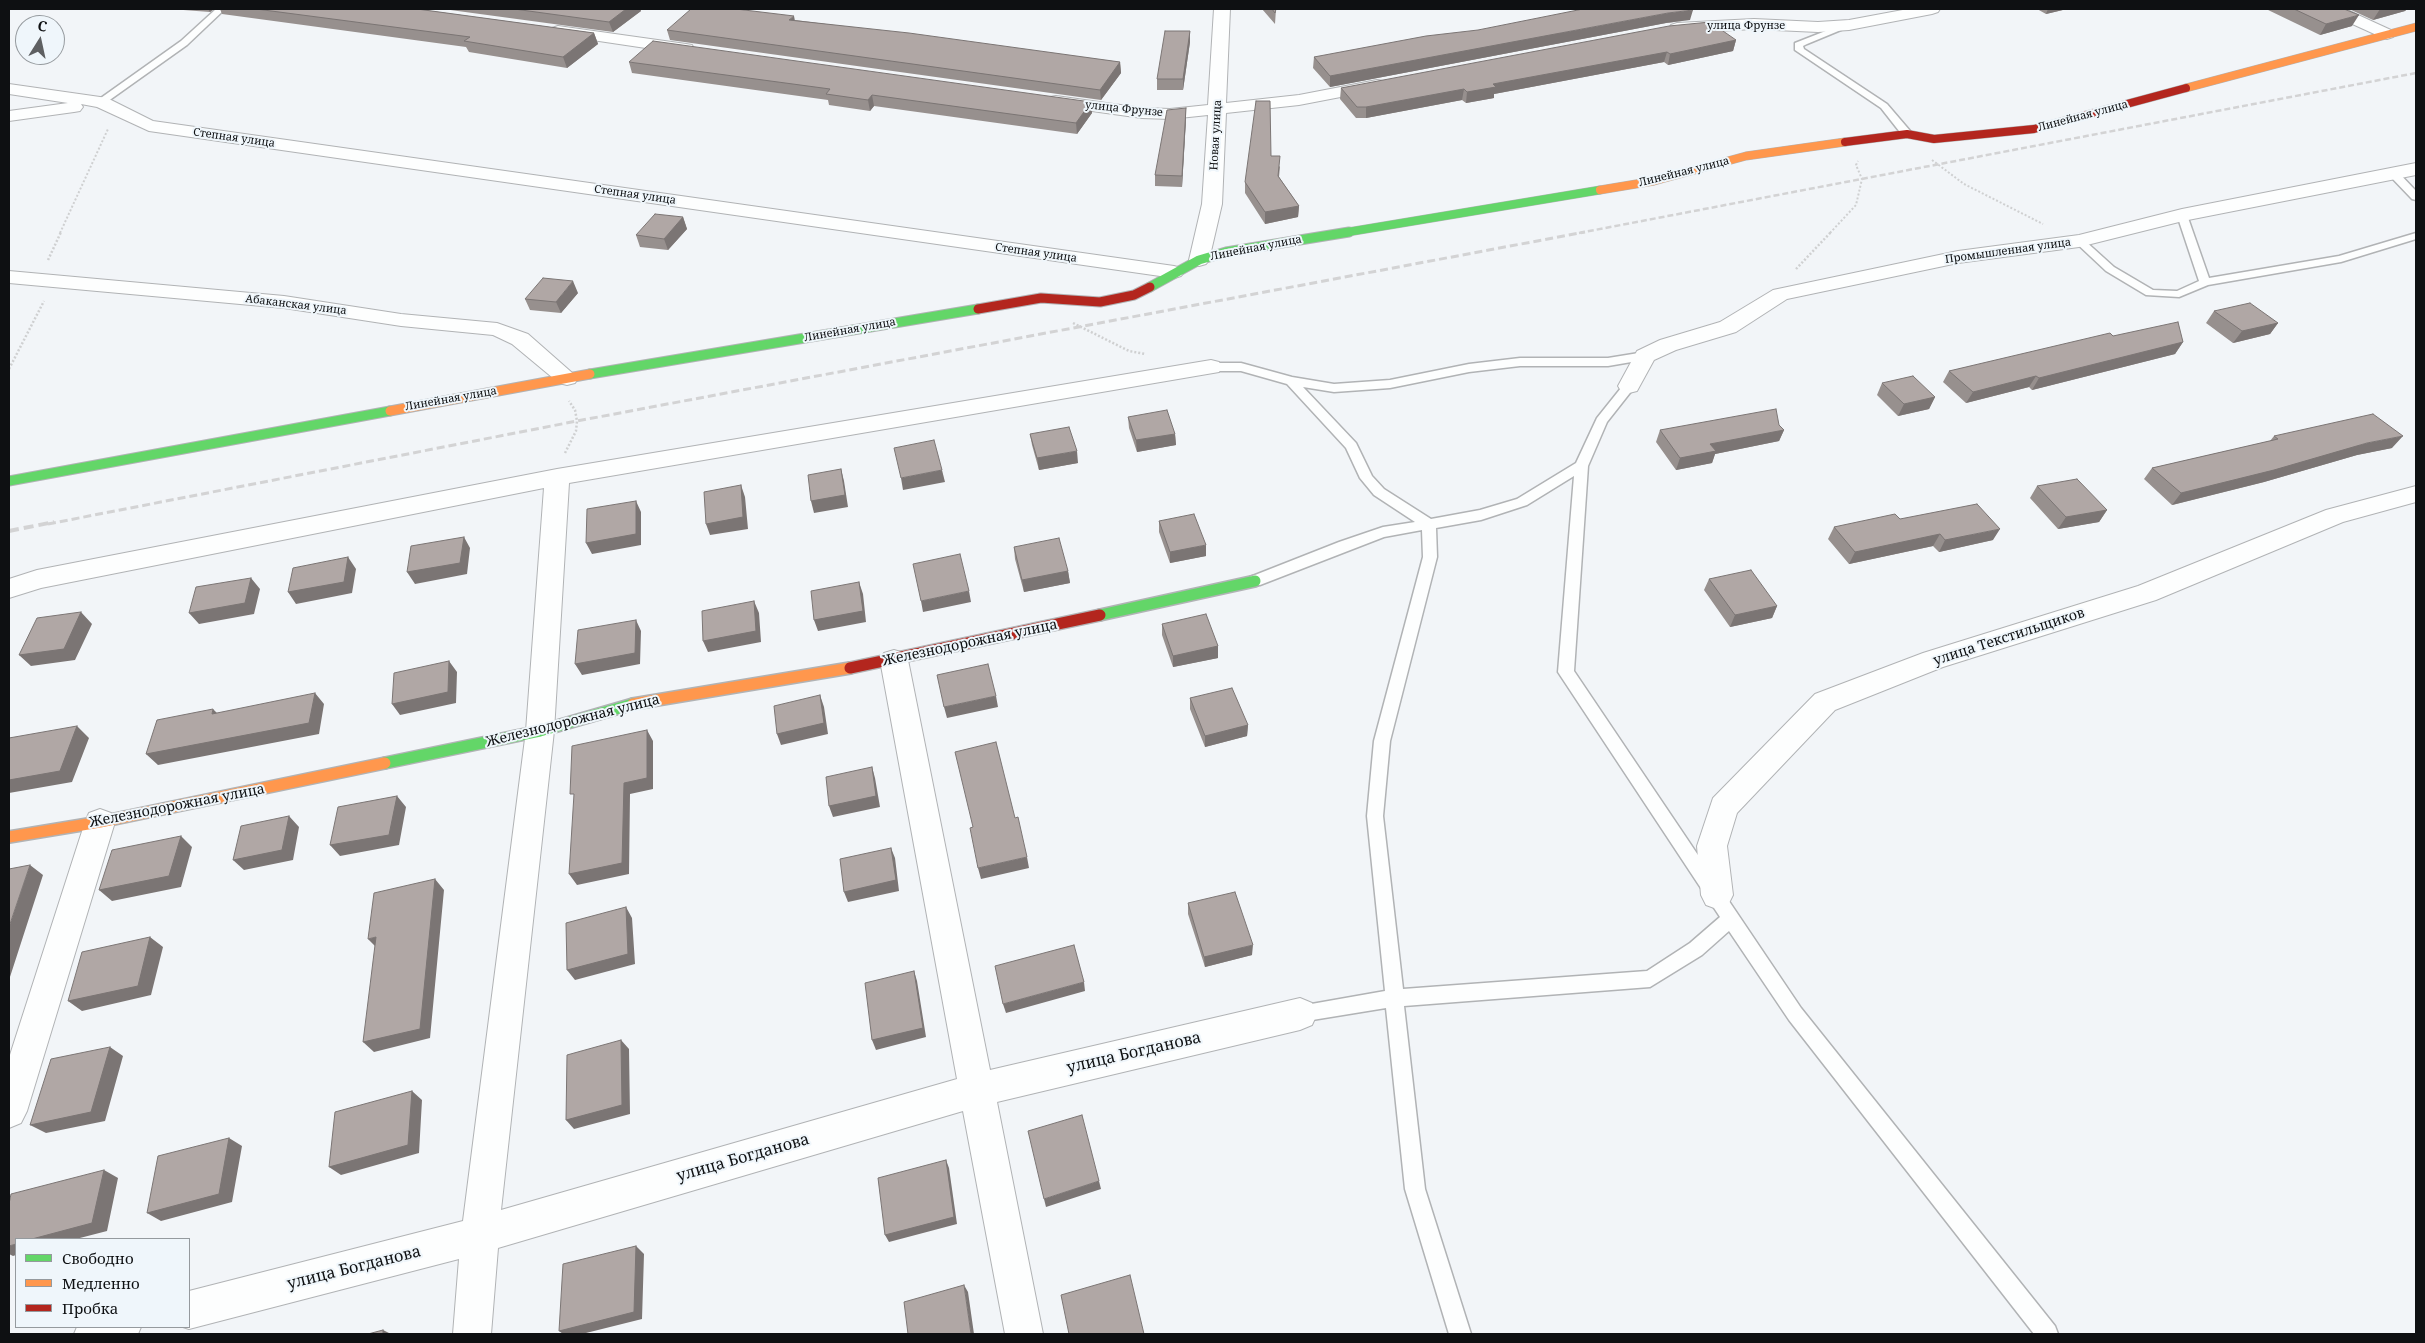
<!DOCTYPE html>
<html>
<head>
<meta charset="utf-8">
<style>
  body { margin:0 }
  #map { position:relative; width:2425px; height:1343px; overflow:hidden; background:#f2f5f8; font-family:"Noto Serif",serif }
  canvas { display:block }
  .frame { position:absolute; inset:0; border:10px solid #0e1012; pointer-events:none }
  .legend { position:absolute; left:15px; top:1238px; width:175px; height:90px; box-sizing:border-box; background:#eff6fb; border:1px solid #959a9e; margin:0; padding:6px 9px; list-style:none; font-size:15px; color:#0e1012 }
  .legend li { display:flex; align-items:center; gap:10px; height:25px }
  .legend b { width:25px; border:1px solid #959a9e }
  .north { position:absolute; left:15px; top:15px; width:50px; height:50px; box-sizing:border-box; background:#eff6fb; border:1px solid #959a9e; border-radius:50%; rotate:10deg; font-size:14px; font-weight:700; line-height:20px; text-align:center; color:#0e1012 }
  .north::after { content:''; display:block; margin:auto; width:18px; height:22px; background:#5e6062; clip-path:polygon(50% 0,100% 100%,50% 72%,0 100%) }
</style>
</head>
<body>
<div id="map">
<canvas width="2425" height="1343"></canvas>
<div class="frame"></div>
<ul class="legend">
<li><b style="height:6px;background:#63d668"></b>Свободно</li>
<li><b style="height:6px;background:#ff974d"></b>Медленно</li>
<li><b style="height:6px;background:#b3261e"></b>Пробка</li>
</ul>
<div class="north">С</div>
</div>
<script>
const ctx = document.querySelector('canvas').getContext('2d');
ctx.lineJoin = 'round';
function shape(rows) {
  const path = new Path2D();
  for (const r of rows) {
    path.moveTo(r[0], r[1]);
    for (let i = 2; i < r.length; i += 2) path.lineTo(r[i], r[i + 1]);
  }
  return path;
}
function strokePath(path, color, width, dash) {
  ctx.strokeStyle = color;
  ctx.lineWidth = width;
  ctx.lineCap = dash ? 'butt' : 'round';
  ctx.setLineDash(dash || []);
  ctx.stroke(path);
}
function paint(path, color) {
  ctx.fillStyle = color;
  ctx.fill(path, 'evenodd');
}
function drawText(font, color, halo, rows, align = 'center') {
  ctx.font = font + ' "Noto Serif",serif';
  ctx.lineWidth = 4;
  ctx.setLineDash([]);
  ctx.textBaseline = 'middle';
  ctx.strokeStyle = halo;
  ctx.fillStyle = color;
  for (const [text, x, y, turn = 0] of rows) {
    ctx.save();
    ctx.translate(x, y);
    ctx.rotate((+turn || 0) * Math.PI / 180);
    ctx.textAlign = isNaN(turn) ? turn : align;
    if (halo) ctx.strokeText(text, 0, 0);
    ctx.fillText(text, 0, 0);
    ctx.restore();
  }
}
const pathFar1 = shape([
  [1932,160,1964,184,2043,224],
  [60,233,108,129],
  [1830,233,1856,205,1862,179,1856,165,1858,161]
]);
const path = shape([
  [48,260,61,232],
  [1796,269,1831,232],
  [1073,323,1129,351,1145,354],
  [9,369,44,301],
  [565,453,576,431,577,421,575,410,569,401]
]);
const lane = shape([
  [216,9,225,9,187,45,104,104,98,104,98,100,181,41,216,9],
  [1846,23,1853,25,1807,44,1803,46,1804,49,1887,104,1911,132,1911,136,1903,136,1881,108,1795,50,1795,43,1846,23],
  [2393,170,2397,171,2416,191,2416,200,2412,199,2389,175,2388,173,2393,170],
  [2182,212,2187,215,2209,278,2339,256,2416,233,2416,239,2341,262,2208,285,2179,297,2146,295,2106,271,2074,241,2075,239,2083,239,2114,267,2153,290,2177,291,2199,281,2177,215,2182,212],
  [1645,352,1649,353,1651,356,1649,359,1608,366,1520,366,1469,372,1390,388,1334,392,1303,387,1356,443,1372,476,1384,489,1431,519,1480,510,1517,499,1576,463,1597,418,1625,383,1633,383,1635,386,1633,389,1607,422,1588,466,1574,671,1801,1008,2055,1326,2058,1334,2034,1334,1789,1020,1729,931,1702,955,1650,987,1404,1006,1425,1189,1471,1334,1449,1334,1405,1189,1386,1008,1300,1022,1294,1020,1291,1014,1294,1008,1300,1006,1385,991,1367,816,1374,741,1423,557,1422,530,1384,537,1260,585,1250,585,1248,581,1250,577,1339,542,1383,527,1415,522,1374,495,1360,478,1346,448,1287,384,1241,371,1211,371,1205,367,1211,363,1241,363,1292,377,1334,384,1390,380,1469,364,1520,358,1608,358,1645,352],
  [1574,476,1558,672,1720,917,1690,943,1647,971,1403,989,1383,816,1390,741,1437,557,1436,528,1481,520,1527,505,1574,476]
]);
const street = shape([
  [1214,9,1230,9,1226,103,1299,95,1377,80,1383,81,1386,85,1383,89,1377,90,1299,105,1226,113,1222,204,1209,260,1206,264,1199,266,1192,264,1189,260,1202,204,1208,115,1170,119,1142,118,1056,106,1050,105,1047,101,1050,97,1056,96,1142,108,1170,109,1208,105,1214,9],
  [1908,9,1940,9,1938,12,1932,14,1849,30,1818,32,1754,29,1677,33,1671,31,1669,28,1671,25,1677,23,1754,19,1818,22,1849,20,1908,9],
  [2324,9,2345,9,2393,31,2395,34,2393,37,2387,39,2381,37,2326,12,2324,9],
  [558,26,686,44,692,45,694,49,692,53,686,54,552,34,550,31,552,28,558,26],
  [9,84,107,98,153,121,1174,266,1181,268,1184,272,1181,276,1174,278,149,131,97,107,81,104,83,107,80,111,74,112,9,121,9,111,68,103,9,94,9,84],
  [2416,163,2416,175,2183,221,2079,247,1958,263,1787,299,1736,332,1676,350,1654,360,1637,391,1629,393,1621,391,1618,386,1637,351,1660,340,1720,322,1773,290,1958,251,2079,235,2182,209,2416,163],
  [9,271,284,296,401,314,497,323,528,334,578,378,575,383,567,385,559,383,512,344,493,335,401,326,284,308,9,283,9,271],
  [1211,360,1219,362,1222,367,1219,372,569,483,554,731,501,1210,957,1079,880,660,884,653,894,650,904,653,908,660,990,1070,1300,998,1312,1003,1317,1014,1312,1025,1300,1030,997,1102,1043,1334,1005,1334,963,1111,498,1248,491,1334,453,1334,459,1259,189,1329,183,1327,189,1327,189,1291,463,1221,526,731,544,488,41,588,9,598,9,579,37,570,557,469,1211,360],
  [2416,486,2416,502,2343,522,2156,600,1943,667,1835,710,1737,813,1727,846,1733,895,1728,905,1717,909,1706,905,1701,895,1697,846,1713,798,1815,694,1923,653,2138,586,2326,510,2416,486],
  [100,809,111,813,115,822,27,1111,21,1123,9,1128,9,1058,85,822,89,813,100,809],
  [77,1327,141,1327,138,1334,74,1334,77,1327]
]);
const fastFar2 = shape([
  [1342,233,1600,190]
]);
const fastFar1 = shape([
  [1150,287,1199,260,1226,252,1349,232],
  [590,374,978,309],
  [9,481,390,411]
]);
const fast = shape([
  [1100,615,1255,581],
  [385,763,540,731,633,704]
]);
const slowFar2 = shape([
  [2186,88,2416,27],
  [1600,190,1654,181,1746,156,1845,142]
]);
const slowFar1 = shape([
  [390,411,590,374]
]);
const slow = shape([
  [633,704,850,668],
  [9,837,100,822,385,763]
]);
const jamFar2 = shape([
  [1845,142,1907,134,1934,139,2034,129,2186,88]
]);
const jamFar1 = shape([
  [978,309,1041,298,1100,302,1134,295,1150,287]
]);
const jam = shape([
  [850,668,1100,615]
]);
const railFar2 = shape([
  [1579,233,2416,73]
]);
const railFar1 = shape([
  [48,524,577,421,1585,232]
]);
const rail = shape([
  [9,531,54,522]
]);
const wall = shape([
  [170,9,214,9,210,12],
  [220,9,417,9,594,33,598,44,567,68,469,52,466,47,222,14],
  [443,9,640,9,641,11,613,32],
  [1262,9,1276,9,1275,24],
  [2037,9,2067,9,2046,14],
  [2266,9,2344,9,2352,26,2320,35],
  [2349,9,2407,9,2405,11,2373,20],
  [795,20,1120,62,1121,73,1101,100,670,40,667,30],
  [1690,20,1666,23,1330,87,1313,68,1314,57],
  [1190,31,1190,42,1183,90,1157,90,1157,79],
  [1736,40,1733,51,1668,65,1664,62,1494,94,1494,98,1466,103,1462,100,1366,118,1356,118,1340,99,1341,88],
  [629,62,1091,102,1092,113,1077,134,874,106,870,111,829,105,828,100,632,73],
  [1186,108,1186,119,1182,187,1155,186,1155,175],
  [1271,156,1280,167,1279,177,1299,206,1298,217,1265,224,1245,193,1245,182],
  [683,217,687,229,668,250,640,247,636,235],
  [578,293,561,313,530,310,525,299],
  [2214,311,2278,323,2270,334,2233,343,2206,323],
  [2113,336,2183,342,2175,354,2032,390,2029,387,1966,403,1943,382,1949,371],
  [1882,383,1935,397,1929,409,1898,416,1877,395],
  [1128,417,1175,434,1176,445,1137,452,1129,428],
  [1779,425,1784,430,1779,441,1715,454,1712,463,1676,470,1656,442,1660,430],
  [1030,434,1078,463,1039,470,1032,445],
  [2274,436,2392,448,2357,455,2264,482,2172,505,2144,479,2152,468,2270,441],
  [2037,486,2107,510,2099,522,2058,529,2030,498],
  [1900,519,1993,540,1939,552,1933,546,1849,564,1828,539,1834,527],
  [1159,521,1206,556,1170,563,1159,532],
  [1014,547,1068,571,1070,583,1024,592,1015,559],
  [1709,579,1777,606,1772,618,1730,627,1704,590],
  [1162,624,1218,646,1218,658,1173,667,1162,635],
  [1190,698,1248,725,1247,736,1205,747,1190,709],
  [1188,903,1252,955,1205,967,1188,914]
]);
const shadedWall = shape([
  [208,9,214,9,210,12],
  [626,9,640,9,641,11,613,32,609,22],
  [2048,9,2067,9,2046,14],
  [2380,9,2407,9,2405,11,2373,20],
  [1693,10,1690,20,1666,23,1330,87,1330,76,1668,13],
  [2359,15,2352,26,2320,35,2326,24],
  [794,16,796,26,789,20],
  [1190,31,1190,42,1183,90,1183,79],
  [594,33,598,44,567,68,563,57],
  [1736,40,1733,51,1668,65,1670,54],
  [1667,52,1664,62,1494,94,1494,98,1466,103,1467,92,1493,84],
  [1120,62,1121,73,1101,100,1100,90],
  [1464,89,1462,100,1366,118,1366,107],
  [872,95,874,106,870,111,868,100],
  [1091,102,1092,113,1077,134,1076,123],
  [1186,108,1186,119,1182,187,1182,176],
  [1299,206,1298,217,1265,224,1265,212],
  [683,217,687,229,668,250,664,239],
  [573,281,578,293,561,313,556,302],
  [2278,323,2270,334,2233,343,2242,331],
  [2183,342,2175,354,2032,390,2039,378],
  [2036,376,2029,387,1966,403,1973,392],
  [1935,397,1929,409,1898,416,1904,404],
  [1784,430,1779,441,1715,454,1712,463,1676,470,1680,458,1710,444],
  [1175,434,1176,445,1137,452,1136,440],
  [2403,436,2392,448,2357,455,2264,482,2172,505,2181,493,2367,443],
  [1077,451,1078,463,1039,470,1037,458],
  [841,469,844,481,848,507,814,513,811,501],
  [942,470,945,482,903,490,901,478],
  [741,485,745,497,748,529,710,535,706,524],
  [636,501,641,512,641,545,592,554,586,543],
  [2107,510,2099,522,2058,529,2066,517],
  [2000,529,1993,540,1939,552,1945,540],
  [1940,534,1933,546,1849,564,1855,552],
  [464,537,470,548,467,574,415,584,407,572],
  [1206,545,1206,556,1170,563,1170,552],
  [348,557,356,569,352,593,296,604,288,592],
  [1068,571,1070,583,1024,592,1022,580],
  [251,578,260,589,254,614,199,624,189,613],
  [859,582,863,594,866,622,818,631,814,620],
  [969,591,971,602,923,612,921,601],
  [754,601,759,613,761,642,708,652,703,641],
  [1777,606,1772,618,1730,627,1735,615],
  [81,612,92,624,75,660,31,666,19,655],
  [636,620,641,631,640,664,582,675,575,664],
  [1218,646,1218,658,1173,667,1173,656],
  [449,661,457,672,456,703,400,715,392,704],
  [315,693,324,704,319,734,158,765,146,754],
  [820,695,824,707,828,734,781,745,777,734],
  [996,696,998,707,947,718,944,707],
  [213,709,224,720,212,714],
  [1248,725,1247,736,1205,747,1205,736],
  [77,726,89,738,72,782,9,793,9,780],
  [647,730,653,741,653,789,630,794,629,874,577,885,569,874,624,783],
  [872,767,875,778,880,807,833,817,829,806],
  [397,796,406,807,399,845,340,856,330,845],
  [289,816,299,827,293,860,244,870,233,860],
  [181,836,192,847,181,887,112,901,99,890],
  [891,848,895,858,899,891,848,902,844,892],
  [1027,857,1029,868,981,879,978,868],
  [30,865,43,875,9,980,9,927],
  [435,879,444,890,430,1038,374,1052,363,1042],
  [626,907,632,918,635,964,575,980,567,970],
  [150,937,163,947,151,995,82,1011,68,1001],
  [376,937,378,949,368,939],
  [1253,945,1252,955,1205,967,1204,957],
  [914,971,917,981,926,1037,876,1050,872,1040],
  [1084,982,1085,991,1006,1013,1003,1004],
  [621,1040,629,1049,630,1114,574,1129,566,1120],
  [110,1047,123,1056,105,1121,46,1133,30,1125],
  [412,1091,422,1100,419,1153,341,1175,329,1167],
  [229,1138,242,1146,232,1202,161,1221,147,1213],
  [946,1160,949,1168,957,1224,889,1242,885,1235],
  [104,1170,118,1178,107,1231,76,1239,32,1239],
  [1099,1181,1101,1189,1046,1207,1044,1199],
  [16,1244,16,1255,13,1256,9,1254,9,1246],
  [636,1246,644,1254,642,1319,582,1334,563,1334,559,1331],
  [964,1285,968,1292,974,1334,971,1334],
  [383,1330,391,1334,383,1334]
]);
const building = shape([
  [256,9,417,9,594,33,563,57,464,41,470,37,256,9],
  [514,9,626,9,609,22,514,9],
  [691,9,736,9,794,16,789,20,909,33,1120,62,1100,90,667,30,691,9],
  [1272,9,1276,9,1275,13,1272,9],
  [1583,9,1691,9,1693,10,1668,13,1330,76,1314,57,1426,36,1478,30,1583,9],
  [2294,9,2344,9,2359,15,2326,24,2294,9],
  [1710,22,1736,40,1670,54,1667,52,1493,84,1496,87,1467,92,1464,89,1366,107,1357,107,1341,88,1669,26,1710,22],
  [1165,31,1190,31,1183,79,1157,79,1165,31],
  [653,41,1091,102,1076,123,872,95,868,100,826,94,830,89,629,62,653,41],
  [1256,101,1270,101,1271,156,1280,156,1278,176,1299,206,1265,212,1245,182,1256,101],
  [1186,108,1182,176,1155,175,1167,110,1186,108],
  [655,214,683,217,664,239,636,235,655,214],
  [543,278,573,281,556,302,525,299,543,278],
  [2250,303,2278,323,2242,331,2214,311,2250,303],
  [2178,322,2183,342,2039,378,2036,376,1973,392,1949,371,2110,333,2113,336,2178,322],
  [1913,376,1935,397,1904,404,1882,383,1913,376],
  [1776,409,1779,425,1784,430,1710,444,1716,451,1680,458,1660,430,1776,409],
  [1167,410,1175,434,1136,440,1128,417,1167,410],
  [2373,414,2403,436,2367,443,2274,470,2181,493,2152,468,2278,439,2274,436,2373,414],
  [1069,427,1077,451,1037,458,1030,434,1069,427],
  [934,440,942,470,901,478,894,448,934,440],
  [841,469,845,495,811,501,808,475,841,469],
  [2077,479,2107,510,2066,517,2037,486,2077,479],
  [741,485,743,517,706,524,704,492,741,485],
  [636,501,636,534,586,543,587,509,636,501],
  [1977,504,2000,529,1945,540,1940,534,1855,552,1834,527,1895,514,1900,519,1977,504],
  [1194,514,1206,545,1170,552,1159,521,1194,514],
  [464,537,460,563,407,572,411,546,464,537],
  [1059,538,1068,571,1022,580,1014,547,1059,538],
  [960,554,969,591,921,601,913,564,960,554],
  [348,557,344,582,288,592,293,568,348,557],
  [1751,570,1777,606,1735,615,1709,579,1751,570],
  [251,578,245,603,189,613,196,587,251,578],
  [859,582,863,611,814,620,811,591,859,582],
  [754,601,756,631,703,641,702,611,754,601],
  [81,612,64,649,19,655,37,618,81,612],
  [1206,614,1218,646,1173,656,1162,624,1206,614],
  [636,620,635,653,575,664,578,630,636,620],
  [449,661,448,692,392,704,394,673,449,661],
  [988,664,996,696,944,707,937,675,988,664],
  [1232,688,1248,725,1205,736,1190,698,1232,688],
  [315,693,309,723,146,754,157,720,213,709,212,714,315,693],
  [820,695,824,723,777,734,774,706,820,695],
  [77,726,60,771,9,780,9,738,77,726],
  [647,730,647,778,624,783,622,863,569,874,574,794,570,794,572,746,647,730],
  [996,742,1015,818,1018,817,1027,857,978,868,970,828,973,827,955,752,996,742],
  [872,767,876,796,829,806,826,777,872,767],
  [397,796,389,835,330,845,338,807,397,796],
  [289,816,282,850,233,860,241,826,289,816],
  [181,836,169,876,99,890,112,850,181,836],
  [891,848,896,880,844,892,840,859,891,848],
  [30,865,9,927,9,869,30,865],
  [435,879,420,1029,363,1042,376,937,368,939,374,893,435,879],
  [1235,892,1253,945,1204,957,1188,903,1235,892],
  [626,907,628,954,567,970,566,923,626,907],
  [150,937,138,986,68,1001,82,952,150,937],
  [1074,945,1084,982,1003,1004,995,966,1074,945],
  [914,971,923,1028,872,1040,865,983,914,971],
  [621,1040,622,1105,566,1120,567,1055,621,1040],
  [110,1047,91,1112,30,1125,51,1059,110,1047],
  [412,1091,408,1145,329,1167,335,1112,412,1091],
  [1082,1115,1099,1181,1044,1199,1028,1131,1082,1115],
  [229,1138,219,1194,147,1213,158,1156,229,1138],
  [946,1160,954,1217,885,1235,878,1178,946,1160],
  [104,1170,92,1223,32,1239,16,1239,16,1244,9,1246,9,1204,11,1194,104,1170],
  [636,1246,634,1312,559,1331,563,1264,636,1246],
  [1130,1275,1144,1334,1069,1334,1061,1295,1130,1275],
  [964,1285,971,1334,908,1334,904,1302,964,1285],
  [383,1330,383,1334,368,1334,383,1330]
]);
const farStreetnames = [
  ["улица Фрунзе",1746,26],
  ["улица Фрунзе",1124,109,6],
  ["Линейная улица",2083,116,-15],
  ["Новая улица",1216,135,-87],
  ["Степная улица",234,138,8],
  ["Линейная улица",1684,172,-14],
  ["Степная улица",635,195,8],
  ["Линейная улица",1256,248,-11],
  ["Промышленная улица",2008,251,-8],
  ["Степная улица",1036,253,8],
  ["Абаканская улица",296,305,7],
  ["Линейная улица",850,330,-10],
  ["Линейная улица",451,399,-10]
];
const streetNames = [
  ["улица Текстильщиков",2009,637,-18],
  ["Железнодорожная улица",970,643,-12],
  ["Железнодорожная улица",573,721,-14],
  ["Железнодорожная улица",177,806,-11]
];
const nearStreetnames = [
  ["улица Богданова",1134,1053,-13],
  ["улица Богданова",743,1158,-16],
  ["улица Богданова",354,1268,-14]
];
strokePath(lane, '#b1b3b5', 3);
strokePath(street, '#b1b3b5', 2);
strokePath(fastFar2, '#b1b3b5', 9);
strokePath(fastFar1, '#b1b3b5', 11);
strokePath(fast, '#b1b3b5', 14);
strokePath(slowFar2, '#b1b3b5', 9);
strokePath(slowFar1, '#b1b3b5', 11);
strokePath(slow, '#b1b3b5', 14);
strokePath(jamFar2, '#b1b3b5', 9);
strokePath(jamFar1, '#b1b3b5', 11);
strokePath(jam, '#b1b3b5', 14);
strokePath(pathFar1, '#cfd0d1', 2, [2, 2]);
strokePath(path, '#cfd0d1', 2.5, [2, 2]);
paint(lane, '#fdfefe');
paint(street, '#fdfefe');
strokePath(fastFar2, '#63d668', 8);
strokePath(fastFar1, '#63d668', 9);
strokePath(fast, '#63d668', 11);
strokePath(slowFar2, '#ff974d', 8);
strokePath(slowFar1, '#ff974d', 9);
strokePath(slow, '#ff974d', 11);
strokePath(jamFar2, '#b3261e', 8);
strokePath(jamFar1, '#b3261e', 9);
strokePath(jam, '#b3261e', 11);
strokePath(railFar2, '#d3d3d4', 2.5, [6, 3]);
strokePath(railFar1, '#d3d3d4', 3, [8, 4]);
strokePath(rail, '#d3d3d4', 4, [10, 5]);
paint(wall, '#97908e');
paint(shadedWall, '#7b7574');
paint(building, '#b0a7a5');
strokePath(building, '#7b7574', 1);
drawText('11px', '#0e1012', '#eff6fb', farStreetnames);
drawText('14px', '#0e1012', '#eff6fb', streetNames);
drawText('16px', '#0e1012', '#eff6fb', nearStreetnames);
</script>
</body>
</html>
